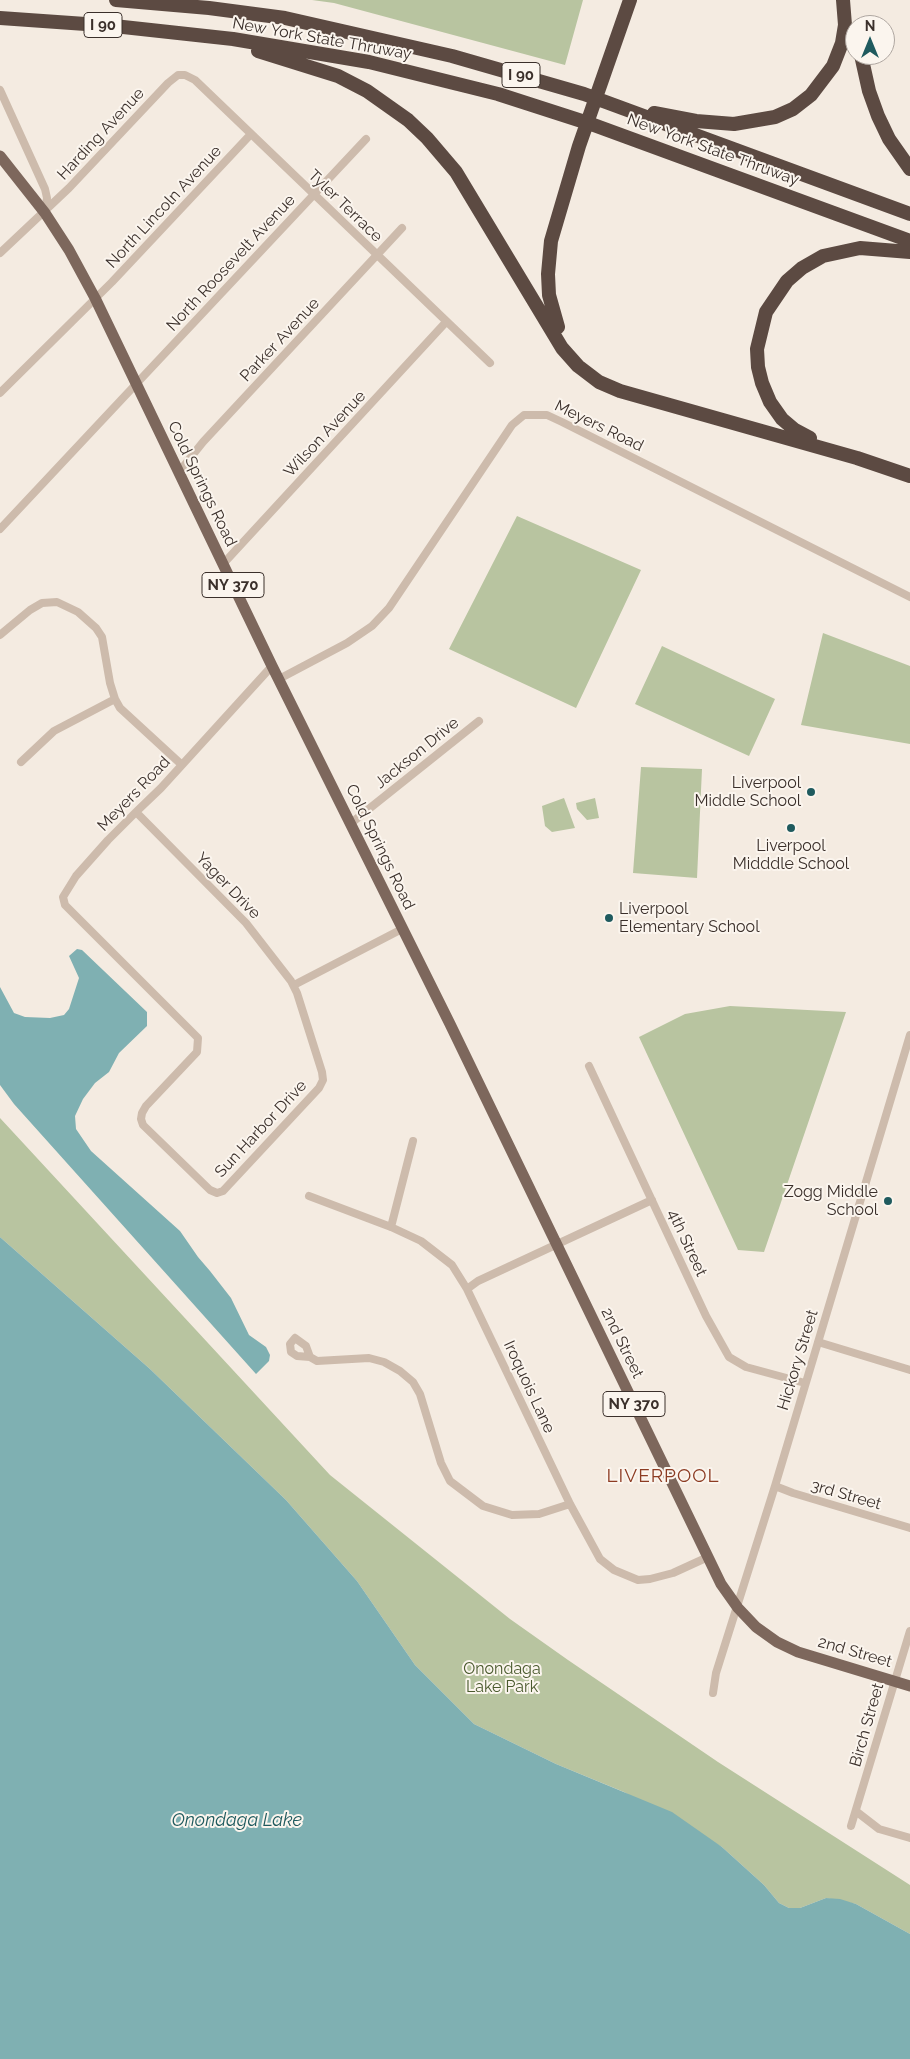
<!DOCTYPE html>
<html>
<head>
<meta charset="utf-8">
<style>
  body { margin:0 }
  #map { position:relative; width:910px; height:2059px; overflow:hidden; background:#f4ebe1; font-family:Raleway,sans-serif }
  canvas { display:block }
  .north { position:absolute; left:845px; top:15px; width:50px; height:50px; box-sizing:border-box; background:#fbf5ee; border:1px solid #aea6a0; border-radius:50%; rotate:0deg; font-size:14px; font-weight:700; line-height:20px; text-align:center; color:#3b302b }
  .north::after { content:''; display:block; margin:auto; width:18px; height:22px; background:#1f5a5e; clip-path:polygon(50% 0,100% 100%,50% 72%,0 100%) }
</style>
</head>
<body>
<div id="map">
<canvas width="910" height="2059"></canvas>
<div class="north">N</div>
</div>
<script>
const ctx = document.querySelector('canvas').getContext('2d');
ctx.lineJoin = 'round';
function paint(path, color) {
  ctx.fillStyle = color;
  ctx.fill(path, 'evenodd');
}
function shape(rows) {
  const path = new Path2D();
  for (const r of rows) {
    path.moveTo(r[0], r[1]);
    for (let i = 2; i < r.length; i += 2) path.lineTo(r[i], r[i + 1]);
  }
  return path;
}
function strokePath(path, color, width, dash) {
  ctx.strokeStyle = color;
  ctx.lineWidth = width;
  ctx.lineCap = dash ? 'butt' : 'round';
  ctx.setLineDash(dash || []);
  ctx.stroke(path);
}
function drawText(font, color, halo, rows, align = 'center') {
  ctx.font = font + ' Raleway,sans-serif';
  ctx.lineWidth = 4;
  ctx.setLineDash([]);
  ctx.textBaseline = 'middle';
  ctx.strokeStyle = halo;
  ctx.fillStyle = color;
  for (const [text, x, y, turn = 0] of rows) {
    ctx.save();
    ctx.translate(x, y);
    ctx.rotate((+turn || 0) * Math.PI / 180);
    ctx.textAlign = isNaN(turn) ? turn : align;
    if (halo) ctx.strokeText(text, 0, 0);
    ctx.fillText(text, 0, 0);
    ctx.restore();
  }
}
const green = shape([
  [312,0,583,0,565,65,334,3],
  [517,516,641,570,576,708,449,649],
  [823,633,910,666,910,744,801,725],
  [662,646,775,699,749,756,635,704],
  [641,767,702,769,697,878,633,873],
  [564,798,575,828,552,832,545,826,542,806],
  [595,798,599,818,587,820,577,809,576,803],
  [730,1006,846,1012,764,1252,738,1250,639,1037,685,1014],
  [0,1118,330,1475,510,1619,568,1660,718,1762,910,1885,910,1934,856,1904,826,1898,800,1908,789,1908,779,1903,764,1885,722,1847,624,1792,556,1764,474,1724,415,1665,357,1581,286,1500,150,1369,0,1237]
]);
const water = shape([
  [77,949,82,950,147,1012,147,1026,119,1053,109,1072,95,1083,83,1099,75,1116,76,1129,91,1151,180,1231,198,1257,210,1271,231,1298,249,1335,266,1347,270,1355,269,1361,256,1374,14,1104,0,1085,0,987,14,1013,25,1017,50,1018,64,1015,69,1009,79,978,69,956],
  [0,1237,150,1369,286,1500,357,1581,415,1665,474,1724,556,1764,672,1812,722,1847,764,1885,779,1903,789,1908,800,1908,826,1898,840,1899,856,1904,910,1934,910,2059,0,2059]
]);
const minor = shape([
  [0,90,45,189,47,198,45,213],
  [0,253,69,188,168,83,178,75,185,75,195,80,490,363],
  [0,393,112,282,251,134],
  [179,472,203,442,402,228],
  [0,529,366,139],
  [223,564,446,322],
  [0,635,30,610,42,603,57,602,78,612,96,628,102,637,110,683,115,699,120,708,182,765],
  [279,679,347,643,372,626,389,608,512,425,524,415,547,415,562,422,910,597],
  [21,762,54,731,115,699],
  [136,812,246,923,291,981,297,993,322,1072,323,1080,319,1088,223,1191,217,1193,210,1190,143,1125,141,1119,142,1113,146,1106,197,1052,198,1038,65,905,63,897,76,876,108,840,136,812,161,788,272,666],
  [350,824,479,721],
  [294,985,402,929],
  [589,1066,706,1316,729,1357,746,1367,805,1383],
  [309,1196,391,1227,421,1241,452,1265,467,1289,570,1504,600,1559,614,1570,638,1580,650,1579,673,1573,708,1557],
  [391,1227,413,1141],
  [467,1289,478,1281,652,1200],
  [295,1338,306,1346,310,1357,297,1356,291,1352,290,1344,295,1338],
  [818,1342,910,1370],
  [310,1357,317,1361,369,1358,384,1362,400,1371,413,1382,420,1394,441,1463,450,1481,483,1506,512,1515,539,1514,570,1504],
  [775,1486,793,1493,910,1528],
  [713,1693,716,1673,775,1486,910,1035],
  [857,1812,879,1829,910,1838],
  [851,1826,910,1631]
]);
const primary = shape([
  [0,156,45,213,69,250,95,298,272,666,450,1024,721,1584,738,1608,756,1627,777,1642,798,1652,910,1686]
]);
const motorway = shape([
  [116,0,209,8,285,18,452,56,584,94,910,214],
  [0,18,114,26,233,39,369,62,498,94,591,124,910,241],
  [258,51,338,76,367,91,408,120,427,138,456,172,562,348,578,366,599,382,620,391,857,458,910,476],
  [861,55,869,91,878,116,889,139,910,169],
  [654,113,696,121,734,124,775,117,793,109,811,95,833,66,842,43,845,25,843,0],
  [558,327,549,295,548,274,551,241,579,146,630,0],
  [810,438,795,430,782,419,770,402,762,383,758,367,757,349,766,312,787,281,802,268,823,256,860,248,910,252]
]);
const markers = [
  [811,792,5,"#1f5a5e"],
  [791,828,5,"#1f5a5e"],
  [609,918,5,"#1f5a5e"],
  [888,1201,5,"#1f5a5e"]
];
const shields = [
  [103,25,38],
  [521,75,38],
  [233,585,62],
  [634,1404,62]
];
const shieldNames = [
  ["I 90",103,25],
  ["I 90",521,75],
  ["NY 370",233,585],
  ["NY 370",634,1404]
];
const streetNames = [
  ["New York State Thruway",322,39,10],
  ["Harding Avenue",101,134,-47],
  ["New York State Thruway",713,150,20],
  ["Tyler Terrace",345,206,44],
  ["North Lincoln Avenue",164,207,-47],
  ["North Roosevelt Avenue",231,263,-47],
  ["Parker Avenue",280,340,-47],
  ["Meyers Road",599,426,26],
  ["Wilson Avenue",325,434,-47],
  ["Cold Springs Road",202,484,64],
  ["Jackson Drive",417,753,-39],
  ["Meyers Road",134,794,-46],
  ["Cold Springs Road",380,847,64],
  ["Yager Drive",228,886,46],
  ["Sun Harbor Drive",261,1129,-47],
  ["4th Street",687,1243,65],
  ["2nd Street",622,1343,64],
  ["Hickory Street",798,1360,-73],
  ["Iroquois Lane",529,1387,65],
  ["3rd Street",846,1495,16],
  ["2nd Street",855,1652,16],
  ["Birch Street",867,1725,-74]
];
const poiNames = [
  ["Liverpool",801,783],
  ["Middle School",801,801],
  ["Liverpool",791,846,"center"],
  ["Midddle School",791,864,"center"],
  ["Liverpool",619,909,"left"],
  ["Elementary School",619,927,"left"],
  ["Zogg Middle",878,1192],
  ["School",878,1210]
];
const parkNames = [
  ["Onondaga",502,1669],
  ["Lake Park",502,1687]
];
const waterNames = [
  ["Onondaga Lake",237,1821]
];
const quarterNames = [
  ["LIVERPOOL",663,1476]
];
paint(green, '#b8c4a0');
paint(water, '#7fb0b2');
strokePath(minor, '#cdbbac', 8);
strokePath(primary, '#7d675c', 11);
strokePath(motorway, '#5c4a42', 14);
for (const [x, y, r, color] of markers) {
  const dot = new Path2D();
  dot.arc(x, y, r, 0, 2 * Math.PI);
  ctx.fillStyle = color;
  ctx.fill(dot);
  strokePath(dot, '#fbf5ee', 2);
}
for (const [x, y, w] of shields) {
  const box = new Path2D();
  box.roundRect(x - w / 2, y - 12.5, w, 25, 4);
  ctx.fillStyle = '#fbf5ee';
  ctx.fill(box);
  strokePath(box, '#3b302b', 1);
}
drawText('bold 15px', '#3b302b', null, shieldNames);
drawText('16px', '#3b302b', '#fbf5ee', streetNames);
drawText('16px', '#3b302b', '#fbf5ee', poiNames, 'right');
drawText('16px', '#4a5a2e', '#fbf5ee', parkNames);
drawText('italic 18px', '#1f5a5e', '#fbf5ee', waterNames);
ctx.letterSpacing = '1px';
drawText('19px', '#8c3b22', '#fbf5ee', quarterNames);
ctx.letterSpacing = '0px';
</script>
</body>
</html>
